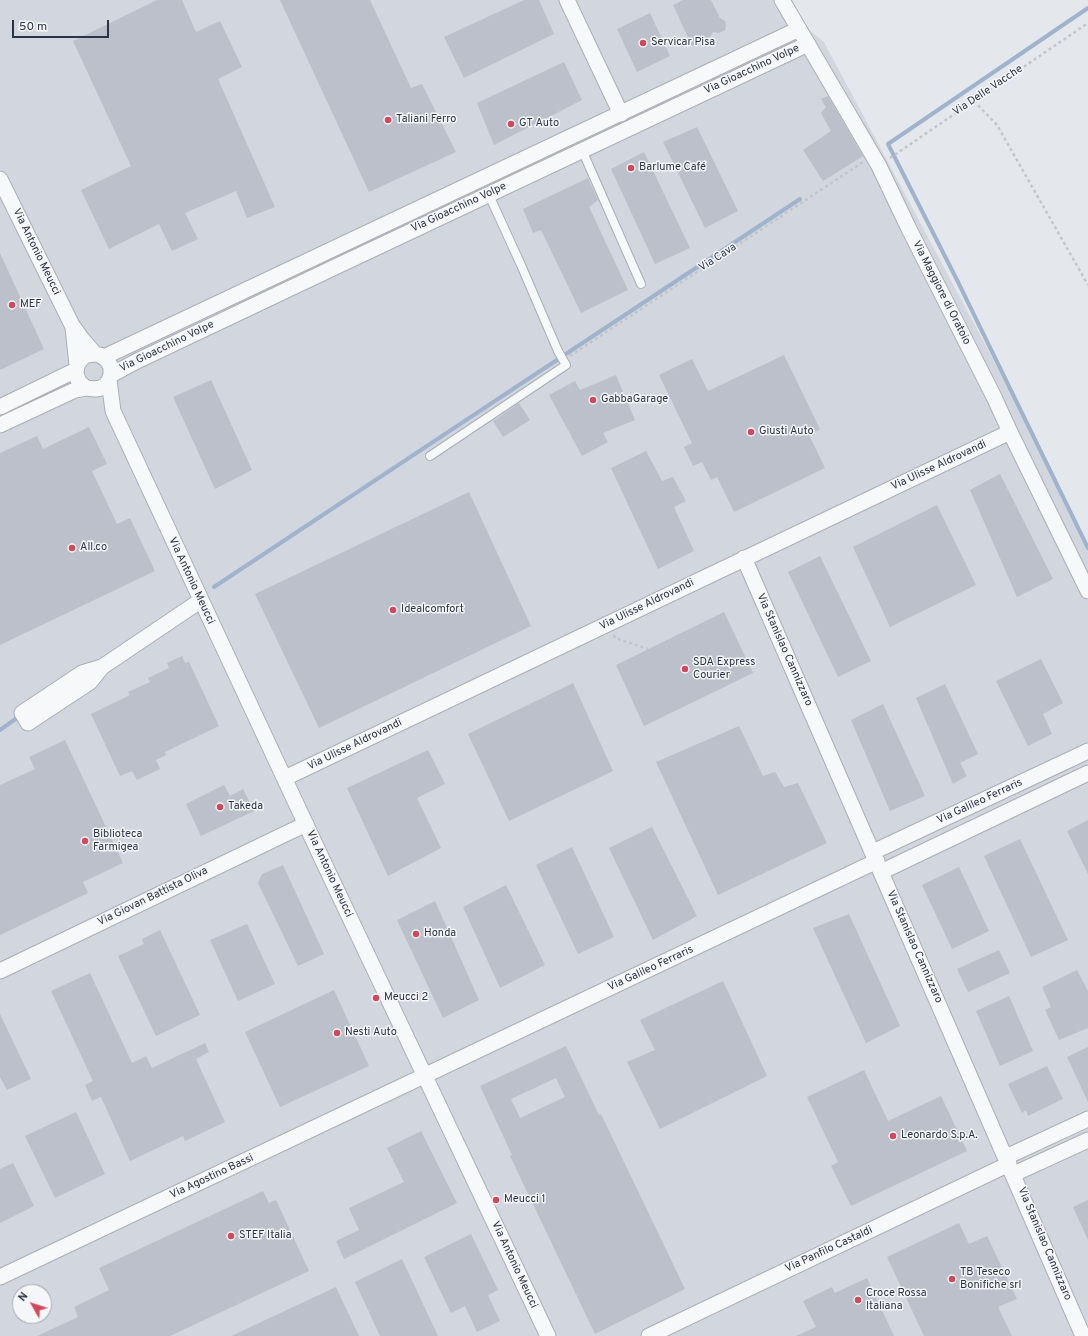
<!DOCTYPE html>
<html>
<head>
<meta charset="utf-8">
<style>
  body { margin:0 }
  #map { position:relative; width:1088px; height:1336px; overflow:hidden; background:#e4e7ec; font-family:Overpass,sans-serif }
  canvas { display:block }
  .north { position:absolute; left:12px; top:1284px; width:40px; height:40px; box-sizing:border-box; background:#f4f6f9; border:1px solid #a4a8b1; border-radius:50%; rotate:309deg; font-size:11px; font-weight:700; line-height:16px; text-align:center; color:#2b3445 }
  .north::after { content:''; display:block; margin:auto; width:14px; height:18px; background:#d1495b; clip-path:polygon(50% 0,100% 100%,50% 72%,0 100%) }
  .scale { position:absolute; left:12px; top:20px; width:97px; height:18px; box-sizing:border-box; border:2px solid #2b3445; border-top:0; padding-left:5px; font-size:12px; line-height:14px; white-space:nowrap; color:#2b3445; -webkit-text-stroke:3px #f4f6f9; paint-order:stroke }
</style>
</head>
<body>
<div id="map">
<canvas width="1088" height="1336"></canvas>
<div class="north">N</div>
<div class="scale">50 m</div>
</div>
<script>
const ctx = document.querySelector('canvas').getContext('2d');
ctx.lineJoin = 'round';
function paint(path, color) {
  ctx.fillStyle = color;
  ctx.fill(path, 'evenodd');
}
function shape(rows) {
  const path = new Path2D();
  for (const r of rows) {
    path.moveTo(r[0], r[1]);
    for (let i = 2; i < r.length; i += 2) path.lineTo(r[i], r[i + 1]);
  }
  return path;
}
function strokePath(path, color, width, dash) {
  ctx.strokeStyle = color;
  ctx.lineWidth = width;
  ctx.lineCap = dash ? 'butt' : 'round';
  ctx.setLineDash(dash || []);
  ctx.stroke(path);
}
function drawText(font, color, halo, rows, align = 'center') {
  ctx.font = font + ' Overpass,sans-serif';
  ctx.lineWidth = 3;
  ctx.setLineDash([]);
  ctx.textBaseline = 'middle';
  ctx.strokeStyle = halo;
  ctx.fillStyle = color;
  for (const [text, x, y, turn = 0] of rows) {
    ctx.save();
    ctx.translate(x, y);
    ctx.rotate((+turn || 0) * Math.PI / 180);
    ctx.textAlign = isNaN(turn) ? turn : align;
    if (halo) ctx.strokeText(text, 0, 0);
    ctx.fillText(text, 0, 0);
    ctx.restore();
  }
}
const built = shape([
  [0,0,776,0,781,8,824,42,1030,429,1088,547,1088,1336,0,1336],
  [20,1292,44,1292,44,1316,20,1316]
]);
const stream = shape([
  [1088,8,888,144,958,282,1088,548],
  [214,587,800,199],
  [0,730,17,718]
]);
const building = shape([
  [157,0,182,0,196,32,220,21,242,67,218,79,275,207,247,218,236,191,185,213,198,239,172,251,159,224,109,249,81,190,131,166,73,41],
  [280,0,370,0,411,88,422,84,456,152,369,192],
  [524,0,539,0,554,34,464,78,444,37],
  [683,0,711,0,720,18,725,21,726,25,725,30,719,33,713,32,710,37,692,46,673,5],
  [650,13,670,56,637,72,617,29],
  [564,62,582,100,494,145,477,103],
  [828,96,863,156,823,181,803,150,831,131,821,113,826,107,821,99],
  [697,127,738,211,705,228,663,142],
  [644,152,690,248,655,264,611,169],
  [588,178,598,200,589,207,628,290,581,313,541,230,533,233,523,209],
  [0,253,44,349,0,370],
  [784,355,820,429,809,435,825,468,734,512,717,477,711,480,702,462,693,466,684,447,692,443,659,375,692,359,708,391],
  [616,375,635,420,603,433,608,442,582,456,549,395,575,381,580,390],
  [211,380,252,470,215,489,173,397],
  [519,403,530,420,503,437,493,421],
  [89,427,107,464,92,471,117,524,130,518,155,571,0,645,0,453,37,436,43,449],
  [646,451,662,481,673,477,686,501,674,507,694,551,658,569,611,468],
  [1000,474,1053,579,1017,597,970,490],
  [469,492,531,626,319,728,255,594],
  [937,505,976,585,890,627,853,547],
  [820,556,871,661,838,677,788,572],
  [724,612,753,673,644,726,616,665],
  [182,656,185,663,189,662,219,726,165,752,166,755,156,760,160,769,137,780,132,771,120,776,91,714,130,695,128,692,150,682,148,678,169,668,167,663],
  [1041,659,1063,703,1043,714,1052,734,1028,746,996,681],
  [573,683,613,771,509,821,468,734],
  [945,684,978,754,960,763,967,776,953,784,916,698],
  [883,704,925,796,890,811,851,720],
  [739,726,763,776,775,772,784,787,798,783,827,843,718,895,656,762],
  [65,740,123,863,83,882,88,893,0,935,0,785,35,769,29,757],
  [428,750,445,784,417,798,441,848,388,876,347,788],
  [224,785,230,796,243,789,254,811,201,836,186,804],
  [1088,820,1088,874,1067,831],
  [652,827,697,916,653,940,609,848],
  [1020,839,1068,940,1031,957,984,856],
  [572,847,614,937,578,954,536,865],
  [283,865,324,954,298,966,258,883,262,874],
  [959,867,989,931,952,949,922,885],
  [506,885,545,965,500,988,463,907],
  [435,901,479,1000,443,1018,397,920],
  [849,914,900,1026,866,1043,813,928],
  [247,924,275,984,238,1001,210,940],
  [160,930,200,1015,156,1036,118,956,144,944,142,939],
  [999,950,1010,973,968,992,957,969],
  [1077,970,1088,991,1088,1028,1059,1040,1045,1010,1051,1007,1042,987],
  [90,973,132,1063,146,1056,152,1068,205,1043,209,1052,196,1059,225,1122,185,1141,183,1136,130,1161,101,1097,92,1101,85,1085,93,1081,51,991],
  [723,981,767,1076,660,1129,627,1062,655,1050,640,1020],
  [334,990,369,1066,280,1107,245,1032],
  [1009,996,1033,1051,1000,1066,976,1011],
  [0,1014,31,1079,7,1090,0,1077],
  [566,1046,599,1115,601,1114,685,1289,595,1334,510,1156,512,1155,480,1086],
  [556,1078,565,1097,520,1118,511,1099],
  [1088,1047,1088,1102,1067,1057],
  [1047,1066,1063,1099,1028,1116,1026,1110,1022,1113,1008,1084],
  [864,1070,888,1121,941,1096,967,1151,851,1206,831,1166,838,1162,807,1097],
  [76,1112,105,1174,55,1198,25,1136],
  [421,1131,457,1203,344,1259,336,1241,359,1230,349,1208,404,1182,387,1148],
  [13,1163,34,1206,0,1223,0,1169],
  [263,1191,269,1203,276,1200,309,1271,170,1336,37,1336,78,1317,74,1307,109,1290,99,1268],
  [1088,1200,1088,1240,1073,1207],
  [959,1223,969,1244,987,1236,1017,1299,998,1307,1012,1336,924,1336,887,1257],
  [471,1234,498,1290,488,1295,500,1321,477,1332,465,1306,451,1313,424,1257],
  [402,1259,438,1336,380,1336,355,1282],
  [867,1278,894,1336,796,1336,816,1327,803,1301,832,1287,835,1293],
  [336,1287,359,1336,231,1336]
]);
const path = shape([
  [974,101,997,125,1088,285],
  [890,158,1088,23],
  [570,356,863,162],
  [614,635,615,638,648,649]
]);
const lane = shape([
  [582,150,641,284],
  [430,456,566,365,558,351,521,265,489,195]
]);
const street = shape([
  [567,0,621,114],
  [782,0,879,166,909,229,994,397,1010,432,1088,591],
  [0,179,72,325,82,339,95,354],
  [73,328,77,365,76,374,79,382,86,388,95,389,101,388,106,385,109,380,111,375,111,367,107,360,100,355,95,354,87,355,83,357,77,365],
  [104,357,799,29],
  [111,375,137,361,333,268,808,44],
  [109,380,113,411,322,859,548,1336],
  [0,407,76,370],
  [0,425,75,390,86,388],
  [744,558,1083,1336],
  [102,667,90,682,28,723,22,713,82,673,102,667,200,601],
  [285,778,1010,432],
  [873,852,1088,751],
  [881,872,1088,773],
  [0,971,306,824],
  [1006,1157,1088,1119],
  [1014,1174,1088,1140],
  [0,1277,877,861],
  [649,1336,1009,1164]
]);
const markers = [
  [643,43,4,"#d1495b"],
  [388,120,4,"#d1495b"],
  [511,124,4,"#d1495b"],
  [631,168,4,"#d1495b"],
  [12,305,4,"#d1495b"],
  [593,400,4,"#d1495b"],
  [751,432,4,"#d1495b"],
  [72,548,4,"#d1495b"],
  [393,610,4,"#d1495b"],
  [685,669,4,"#d1495b"],
  [220,807,4,"#d1495b"],
  [85,841,4,"#d1495b"],
  [416,934,4,"#d1495b"],
  [376,998,4,"#d1495b"],
  [337,1033,4,"#d1495b"],
  [893,1136,4,"#d1495b"],
  [496,1200,4,"#d1495b"],
  [231,1236,4,"#d1495b"],
  [952,1279,4,"#d1495b"],
  [858,1300,4,"#d1495b"]
];
const poiNames = [
  ["Servicar Pisa",651,43],
  ["Taliani Ferro",396,120],
  ["GT Auto",519,124],
  ["Barlume Café",639,168],
  ["MEF",20,305],
  ["GabbaGarage",601,400],
  ["Giusti Auto",759,432],
  ["All.co",80,548],
  ["Idealcomfort",401,610],
  ["SDA Express",693,663],
  ["Courier",693,676],
  ["Takeda",228,807],
  ["Biblioteca",93,835],
  ["Farmigea",93,848],
  ["Honda",424,934],
  ["Meucci 2",384,998],
  ["Nesti Auto",345,1033],
  ["Leonardo S.p.A.",901,1136],
  ["Meucci 1",504,1200],
  ["STEF Italia",239,1236],
  ["TB Teseco",960,1273],
  ["Bonifiche srl",960,1286],
  ["Croce Rossa",866,1294],
  ["Italiana",866,1307]
];
const streetNames = [
  ["Via Gioacchino Volpe",752,70,-25],
  ["Via Delle Vacche",988,91,-34],
  ["Via Gioacchino Volpe",459,208,-25],
  ["Via Antonio Meucci",36,252,64],
  ["Via Cava",718,258,-33],
  ["Via Maggiore di Oratoio",941,293,63],
  ["Via Gioacchino Volpe",167,347,-26],
  ["Via Ulisse Aldrovandi",939,466,-25],
  ["Via Antonio Meucci",191,581,65],
  ["Via Ulisse Aldrovandi",647,605,-26],
  ["Via Stanislao Cannizzaro",784,650,66],
  ["Via Ulisse Aldrovandi",355,745,-26],
  ["Via Galileo Ferraris",980,802,-25],
  ["Via Antonio Meucci",329,874,65],
  ["Via Giovan Battista Oliva",153,897,-26],
  ["Via Stanislao Cannizzaro",914,947,66],
  ["Via Galileo Ferraris",651,969,-25],
  ["Via Agostino Bassi",212,1177,-25],
  ["Via Stanislao Cannizzaro",1044,1244,67],
  ["Via Panfilo Castaldi",829,1250,-25],
  ["Via Antonio Meucci",514,1265,65]
];
paint(built, '#d2d6de');
strokePath(stream, '#9fb4cc', 4);
paint(building, '#bbc0ca');
strokePath(lane, '#a9aeb7', 10);
strokePath(street, '#a9aeb7', 17);
strokePath(path, '#c2c5cb', 2.5, [3, 3]);
strokePath(lane, '#f7f8fa', 8);
strokePath(street, '#f7f8fa', 15);
for (const [x, y, r, color] of markers) {
  const dot = new Path2D();
  dot.arc(x, y, r, 0, 2 * Math.PI);
  ctx.fillStyle = color;
  ctx.fill(dot);
  strokePath(dot, '#f4f6f9', 1.5);
}
drawText('11px', '#2b3445', '#f4f6f9', poiNames, 'left');
drawText('11px', '#2b3445', '#f4f6f9', streetNames);
</script>
</body>
</html>
